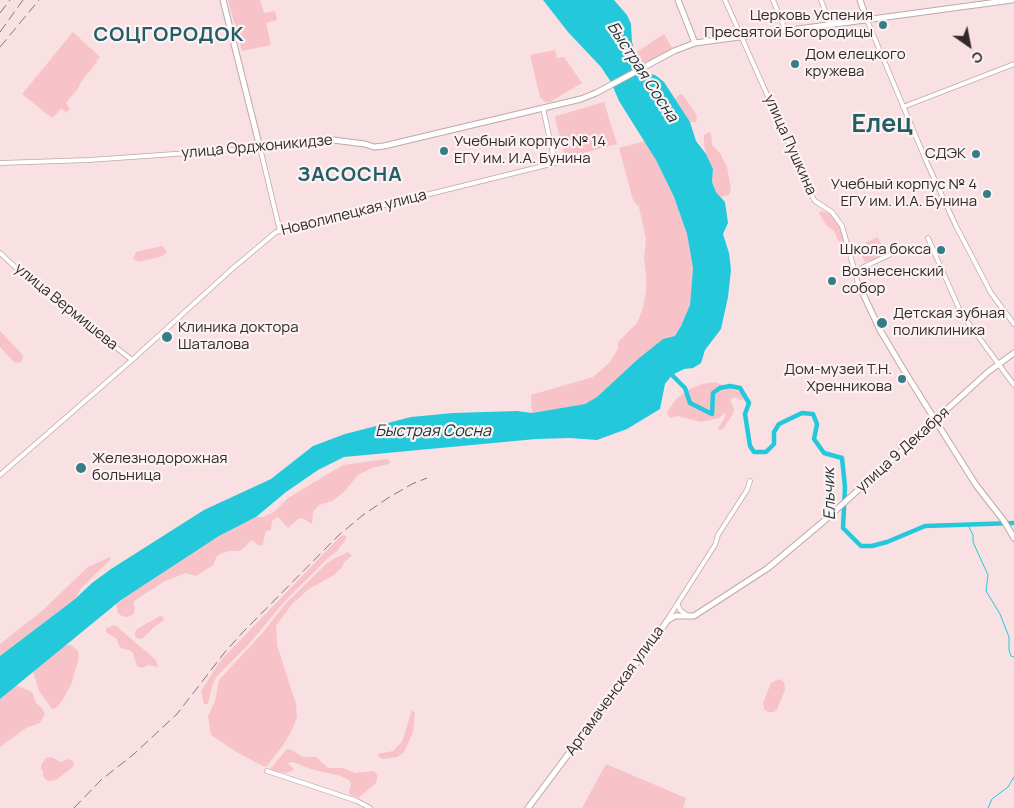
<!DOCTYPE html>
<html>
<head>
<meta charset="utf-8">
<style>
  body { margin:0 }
  #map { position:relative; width:1014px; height:808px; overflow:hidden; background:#f9e0e3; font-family:Manrope,sans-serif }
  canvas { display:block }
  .north { position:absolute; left:944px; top:20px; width:50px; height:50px; -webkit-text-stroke:4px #fcf2f3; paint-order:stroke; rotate:147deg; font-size:14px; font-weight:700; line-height:20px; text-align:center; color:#32292a }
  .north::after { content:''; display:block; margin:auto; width:18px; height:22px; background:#32292a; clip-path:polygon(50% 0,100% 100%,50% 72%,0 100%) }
</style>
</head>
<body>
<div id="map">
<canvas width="1014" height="808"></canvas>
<div class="north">С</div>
</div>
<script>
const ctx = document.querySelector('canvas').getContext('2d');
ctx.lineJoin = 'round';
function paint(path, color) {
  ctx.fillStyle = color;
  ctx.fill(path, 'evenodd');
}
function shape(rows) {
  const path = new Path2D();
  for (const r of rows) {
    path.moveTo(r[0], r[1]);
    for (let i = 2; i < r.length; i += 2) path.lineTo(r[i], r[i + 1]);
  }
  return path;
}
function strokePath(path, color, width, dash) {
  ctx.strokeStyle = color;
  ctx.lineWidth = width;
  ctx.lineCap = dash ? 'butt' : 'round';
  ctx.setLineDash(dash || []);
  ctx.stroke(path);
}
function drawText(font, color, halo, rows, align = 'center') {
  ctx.font = font + ' Manrope,sans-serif';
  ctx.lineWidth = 4.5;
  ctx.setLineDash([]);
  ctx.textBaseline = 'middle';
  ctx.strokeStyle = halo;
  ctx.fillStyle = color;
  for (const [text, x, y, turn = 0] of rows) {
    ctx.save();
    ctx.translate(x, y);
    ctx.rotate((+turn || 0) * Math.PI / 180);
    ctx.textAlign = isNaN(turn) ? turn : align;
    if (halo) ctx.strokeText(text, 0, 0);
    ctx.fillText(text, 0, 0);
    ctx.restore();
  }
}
const green = shape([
  [228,0,260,0,264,13,275,11,277,20,266,23,271,45,242,51],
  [73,32,100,57,96,61,97,62,81,82,77,90,66,103,70,109,66,113,62,108,52,118,22,94],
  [664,34,673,49,643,64,635,53],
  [555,50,557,58,564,57,582,83,550,102,545,102,540,97,530,55],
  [680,94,683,95,697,116,696,122,690,122,675,99],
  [604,102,617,144,565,158,555,118,556,116],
  [709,132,711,134,712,145,720,153,727,167,731,189,729,195,721,197,716,192,712,182,713,169,706,154,704,145,704,135],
  [645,141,656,160,674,197,687,234,693,268,690,305,681,326,675,336,663,339,638,359,597,397,585,404,532,413,531,395,593,377,609,363,618,349,618,342,637,323,643,308,646,291,646,274,644,258,646,239,639,207,633,200,619,148],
  [822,211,829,214,836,220,842,230,847,256,845,255,834,231,827,226,820,215,819,212],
  [878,237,885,255,867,263,872,259,865,262,860,252,867,248,865,243],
  [162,246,167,251,163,256,138,262,133,258,136,252],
  [0,331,22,354,23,358,21,362,18,363,14,362,0,347],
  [715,382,742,393,744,398,742,401,734,397,730,400,734,409,733,414,723,429,719,430,718,429,724,419,726,414,724,413,719,418,701,422,678,416,670,418,668,415,667,412,676,399,690,389,702,384],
  [386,459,390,461,389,464,372,468,358,475,343,493,332,501,319,505,313,512,312,524,304,519,299,518,288,528,278,517,272,521,271,530,266,531,265,534,263,544,259,546,252,540,240,551,229,551,222,553,217,556,213,565,196,576,186,573,165,581,140,597,133,602,135,609,134,614,128,617,122,616,118,613,116,604,121,600,219,536,256,517,263,517,274,512,288,498,343,465],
  [343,535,346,536,346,539,337,551,326,560,283,603,249,644,216,677,212,686,208,704,204,704,201,691,221,660,339,538],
  [348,552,352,556,344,562,343,566,334,575,309,589,293,603,276,626,277,645,296,704,297,717,292,730,284,744,267,766,265,767,238,753,211,735,208,716,215,701,219,680,265,630,285,604,325,565,333,559],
  [110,557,111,559,81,588,75,599,0,656,0,644,42,611,88,567],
  [160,616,163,617,164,620,160,623,153,628,143,638,138,639,135,636,135,633,137,629],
  [115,625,156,660,158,667,149,665,141,668,137,666,133,653,129,650,123,649,119,646,117,639,106,632,106,628],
  [65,645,71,645,77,650,79,654,78,661,71,685,63,699,56,708,52,709,39,691,33,671],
  [779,679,784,682,785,690,777,709,774,712,768,712,764,709,763,703,771,683],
  [16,685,30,691,33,694,36,703,42,708,45,714,40,723,26,728,0,747,0,699],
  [412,710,415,713,413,732,404,752,397,757,382,759,378,756,378,754,393,751,402,742],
  [287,749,294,751,302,757,316,757,328,768,343,768,355,773,374,771,377,775,377,780,375,784,358,798,350,795,349,791,351,784,349,780,341,776,314,770,293,762,287,763,294,769,292,771,287,773,271,771,270,769],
  [51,757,61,762,68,759,73,761,74,766,56,780,49,781,45,779,43,775,43,771,41,768,41,765,46,758],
  [606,764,686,798,683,808,582,808]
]);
const water = shape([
  [543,0,614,0,627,15,631,24,632,42,636,55,641,62,646,73,655,75,664,82,690,122,696,141,706,154,713,169,712,182,716,192,725,202,728,223,723,234,729,253,731,270,728,297,721,329,705,350,701,363,693,368,684,369,672,375,665,384,660,409,627,429,597,440,570,438,536,439,344,457,318,470,286,492,256,517,219,536,121,600,0,699,0,656,75,599,92,583,111,569,204,510,271,479,313,446,345,434,411,417,453,413,517,411,532,413,585,404,597,397,638,359,663,339,675,336,681,326,690,305,693,268,687,234,674,197,656,160,619,101,611,82,601,67,568,32]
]);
const stream = shape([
  [968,525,973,535,973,542,988,575,986,591,1000,614,1009,637,1009,650,1011,656,1014,657],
  [988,808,992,799,1008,787,1014,777]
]);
const river = shape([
  [669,372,685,388,690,403,712,414,713,393,720,388,730,386,740,388,749,403,745,414,750,446,754,452,766,452,774,444,774,432,779,424,802,413,813,414,817,424,814,439,824,453,842,458,845,487,843,528,861,546,872,546,887,542,925,526,1014,523]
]);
const minor = shape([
  [725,0,813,198,815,201,832,212,842,226,858,283],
  [773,0,785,29],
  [821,0,830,25],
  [867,20,927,163,956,226,991,293,1014,324],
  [903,107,1014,64],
  [0,163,89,160,260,148,280,231],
  [928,238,961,313,1014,385],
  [0,253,26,277,132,360],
  [855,271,889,255],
  [0,475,132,360,232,269,276,232,555,163,543,108],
  [678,605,680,610,688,616],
  [667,620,715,545,718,535,747,490,750,481],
  [267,771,357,801,370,808]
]);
const major = shape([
  [223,0,260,148,333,140,365,144,374,147,384,146,581,99,596,93,674,51,695,43,1012,0],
  [678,0,695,43],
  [860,0,867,20],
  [858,283,880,330,905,372,976,485,1004,521,1014,538],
  [528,808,653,641,667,621,675,616,694,616,768,568,824,521,988,372,1014,353]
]);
const rail = shape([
  [0,13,10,0],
  [0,32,23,0],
  [0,47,39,0],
  [74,808,101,780,134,754,177,714,225,652,243,632,339,535,363,515,388,498,412,484,427,478]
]);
const markers = [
  [883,25,5,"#367e86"],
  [795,64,5,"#367e86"],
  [444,151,5,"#367e86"],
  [976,154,5,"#367e86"],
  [987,194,5,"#367e86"],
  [941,250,5,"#367e86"],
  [832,281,5,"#367e86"],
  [882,323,6,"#367e86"],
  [167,337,6,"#367e86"],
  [902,379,5,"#367e86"],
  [81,468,6,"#367e86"]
];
const poiNames = [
  ["Церковь Успения",873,16,"right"],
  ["Пресвятой Богородицы",873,33,"right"],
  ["Дом елецкого",805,55],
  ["кружева",805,72],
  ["Учебный корпус № 14",454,142],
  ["ЕГУ им. И.А. Бунина",454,159],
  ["СДЭК",966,154,"right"],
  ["Учебный корпус № 4",977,185,"right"],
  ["ЕГУ им. И.А. Бунина",977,202,"right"],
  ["Школа бокса",931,250,"right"],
  ["Вознесенский",842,272],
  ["собор",842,289],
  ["Детская зубная",893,314],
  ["поликлиника",893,331],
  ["Клиника доктора",178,328],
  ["Шаталова",178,345],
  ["Дом-музей Т.Н.",892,370,"right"],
  ["Хренникова",892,387,"right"],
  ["Железнодорожная",92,459],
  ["больница",92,476]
];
const streetNames = [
  ["улица Пушкина",790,145,66],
  ["улица Орджоникидзе",257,147,-5],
  ["Новолипецкая улица",354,213,-14],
  ["улица Вермишева",66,307,39],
  ["улица 9 Декабря",903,450,-42],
  ["Аргамаченская улица",615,691,-54]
];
const waterNames = [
  ["Быстрая Сосна",642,72,57],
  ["Быстрая Сосна",433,432],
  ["Ельчик",830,494,-91]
];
const districtNames = [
  ["СОЦГОРОДОК",169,35],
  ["ЗАСОСНА",350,175]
];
const townNames = [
  ["Елец",882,125]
];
paint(green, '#f7c2c8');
paint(water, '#23c9da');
strokePath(stream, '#23c9da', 1);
strokePath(river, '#23c9da', 4.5);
strokePath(minor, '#bfa8aa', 5.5);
strokePath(major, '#bfa8aa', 7);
strokePath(minor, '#fff', 4);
strokePath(major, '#fff', 5);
strokePath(rail, '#867678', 1, [10, 5]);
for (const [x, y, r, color] of markers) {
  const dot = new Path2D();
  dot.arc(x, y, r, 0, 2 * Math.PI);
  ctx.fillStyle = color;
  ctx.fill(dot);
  strokePath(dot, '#fcf2f3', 2);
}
drawText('15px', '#32292a', '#fcf2f3', poiNames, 'left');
drawText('15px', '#32292a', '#fcf2f3', streetNames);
drawText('italic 16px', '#193235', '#fcf2f3', waterNames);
ctx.letterSpacing = '1px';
drawText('bold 20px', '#245e65', '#fcf2f3', districtNames);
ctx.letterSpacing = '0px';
drawText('bold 25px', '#245e65', '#fcf2f3', townNames);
</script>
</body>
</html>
